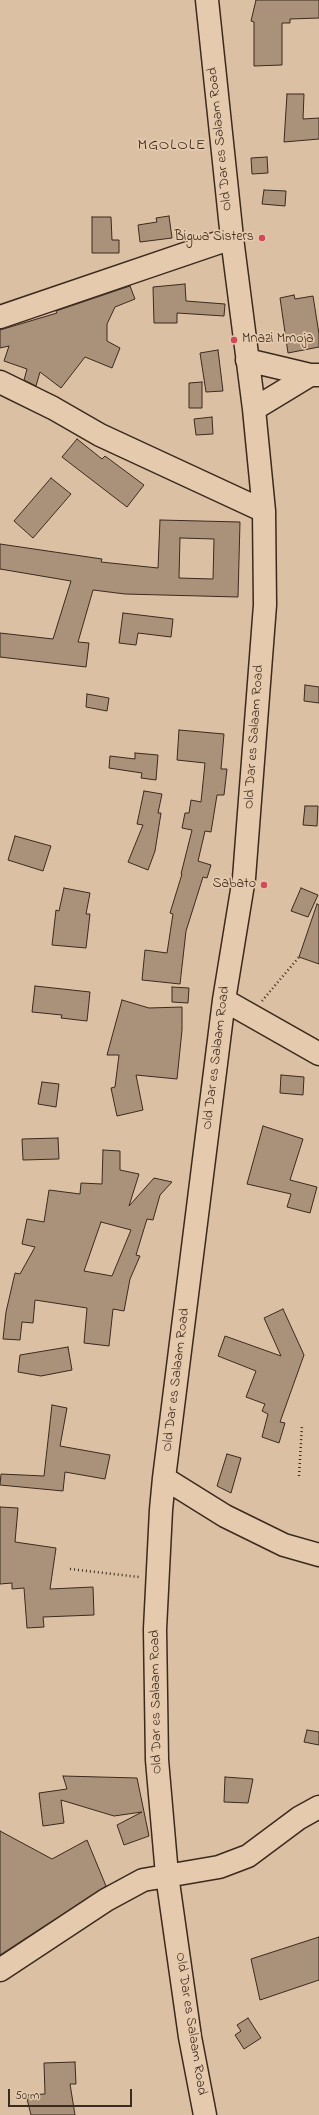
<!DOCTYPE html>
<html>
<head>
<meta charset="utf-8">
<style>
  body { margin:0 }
  #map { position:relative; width:319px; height:2115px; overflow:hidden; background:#dcc0a4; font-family:"Indie Flower",sans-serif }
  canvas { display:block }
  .scale { position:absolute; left:8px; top:2089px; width:124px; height:18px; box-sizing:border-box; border:2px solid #3b2a1e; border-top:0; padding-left:5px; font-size:12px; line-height:14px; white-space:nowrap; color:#3b2a1e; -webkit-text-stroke:3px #e6caad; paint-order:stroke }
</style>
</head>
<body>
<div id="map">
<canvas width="319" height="2115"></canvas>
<div class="scale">50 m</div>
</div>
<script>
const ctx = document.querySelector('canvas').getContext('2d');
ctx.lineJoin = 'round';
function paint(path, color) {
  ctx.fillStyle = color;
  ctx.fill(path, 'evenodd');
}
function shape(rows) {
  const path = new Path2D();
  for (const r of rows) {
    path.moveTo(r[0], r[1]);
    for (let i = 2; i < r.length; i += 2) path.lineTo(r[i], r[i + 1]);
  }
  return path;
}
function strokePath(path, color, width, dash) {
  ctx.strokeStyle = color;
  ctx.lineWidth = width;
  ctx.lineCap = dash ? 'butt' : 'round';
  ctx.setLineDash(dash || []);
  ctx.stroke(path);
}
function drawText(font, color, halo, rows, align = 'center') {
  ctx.font = font + ' "Indie Flower",sans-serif';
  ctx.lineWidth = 3.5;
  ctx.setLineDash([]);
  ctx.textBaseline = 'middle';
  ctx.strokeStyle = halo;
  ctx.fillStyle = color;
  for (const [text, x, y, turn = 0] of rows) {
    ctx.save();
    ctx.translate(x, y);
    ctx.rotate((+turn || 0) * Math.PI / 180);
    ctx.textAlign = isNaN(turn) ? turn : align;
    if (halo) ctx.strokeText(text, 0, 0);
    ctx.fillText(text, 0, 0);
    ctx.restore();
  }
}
const building = shape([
  [256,0,319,0,319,18,290,19,290,23,282,23,282,65,254,66,254,22,251,21,256,0],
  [287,94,304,94,303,119,319,118,319,139,284,142,287,94],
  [267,157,268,173,252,174,251,158,267,157],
  [264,190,286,191,285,206,262,204,264,190],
  [169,216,172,238,140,242,138,225,157,222,156,218,169,216],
  [92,217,111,217,112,240,119,240,119,253,92,253,92,217],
  [185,284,186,301,225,304,224,316,177,313,177,323,154,323,153,287,185,284],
  [130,286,135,299,115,307,107,324,107,341,120,348,112,368,85,357,61,388,40,372,36,386,24,380,27,369,4,361,9,346,0,348,0,330,57,313,56,311,130,286],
  [294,295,295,299,313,296,319,334,319,347,288,353,280,298,294,295],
  [218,350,223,391,206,392,200,353,218,350],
  [202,382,202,408,189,408,189,383,202,382],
  [212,417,213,434,196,435,194,419,212,417],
  [77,439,102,459,105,456,144,485,127,507,62,457,77,439],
  [51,478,71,494,33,538,14,521,51,478],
  [160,520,240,522,238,597,125,594,93,590,78,642,89,643,86,667,0,657,0,633,53,639,71,581,0,569,0,544,102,559,101,562,158,568,160,520],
  [180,538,214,539,213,579,179,578,180,538],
  [123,613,173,619,171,637,138,633,136,645,119,643,123,613],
  [305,685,319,687,319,703,304,701,305,685],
  [87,694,109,698,107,711,86,707,87,694],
  [179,730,224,734,221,769,227,769,224,795,217,795,211,832,205,831,198,861,211,865,207,878,203,877,186,931,180,984,142,980,145,950,167,953,173,914,170,913,182,874,181,874,192,830,182,828,185,813,189,813,191,800,201,802,205,763,177,760,179,730],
  [135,753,158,755,156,780,141,778,142,773,109,768,110,756,135,759,135,753],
  [144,791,162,794,158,813,161,813,155,851,148,870,128,862,143,825,137,824,144,791],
  [305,806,318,806,317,826,303,825,305,806],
  [15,836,51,846,43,871,8,860,15,836],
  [64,888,90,893,86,914,90,914,86,948,52,945,56,910,59,911,64,888],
  [301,888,318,895,308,917,291,911,301,888],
  [317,904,319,905,319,964,299,957,317,904],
  [35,986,90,992,87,1021,61,1018,62,1015,32,1012,35,986],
  [172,987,189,988,188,1003,172,1002,172,987],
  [122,1000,149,1008,182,1007,182,1030,177,1079,136,1075,143,1110,117,1116,111,1088,115,1087,119,1055,107,1055,122,1000],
  [281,1075,304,1077,303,1095,280,1093,281,1075],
  [42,1082,59,1084,56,1107,38,1104,42,1082],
  [263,1126,303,1139,290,1180,317,1187,310,1213,287,1207,291,1194,247,1184,263,1126],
  [58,1138,59,1159,23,1160,22,1139,58,1138],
  [103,1150,120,1151,120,1170,139,1174,129,1206,154,1178,172,1182,160,1195,153,1220,147,1219,136,1255,140,1256,130,1279,124,1311,113,1309,109,1346,84,1343,87,1308,35,1300,33,1323,22,1322,20,1340,3,1339,6,1312,15,1273,20,1274,35,1247,22,1244,27,1219,44,1222,49,1190,80,1194,81,1183,102,1184,103,1150],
  [101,1222,131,1230,112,1276,84,1271,101,1222],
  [283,1309,304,1355,280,1422,285,1423,279,1443,262,1437,268,1414,262,1411,265,1404,246,1397,256,1371,218,1356,225,1336,281,1356,264,1318,283,1309],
  [68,1347,72,1370,41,1376,18,1372,20,1355,68,1347],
  [52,1405,67,1408,60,1446,110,1455,105,1479,65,1472,63,1491,0,1485,1,1474,44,1476,52,1405],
  [227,1454,241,1458,231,1493,217,1486,227,1454],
  [0,1507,18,1508,15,1542,56,1548,50,1589,93,1587,94,1615,43,1617,44,1627,27,1628,24,1588,12,1589,12,1583,0,1584,0,1507],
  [307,1730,319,1732,319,1745,304,1742,307,1730],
  [63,1776,137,1778,149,1836,124,1845,117,1825,142,1812,114,1816,61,1800,64,1823,43,1826,39,1793,67,1789,63,1776],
  [225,1777,253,1779,248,1803,224,1802,225,1777],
  [0,1831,52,1859,87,1840,106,1886,0,1955,0,1831],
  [319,1937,319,1980,260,2000,251,1959,319,1937],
  [248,2018,261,2038,244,2049,235,2035,241,2031,237,2025,248,2018],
  [75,2062,76,2084,70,2084,75,2115,31,2115,26,2095,45,2094,44,2063,75,2062]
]);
const path = shape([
  [262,1001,299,957],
  [299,1476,302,1425],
  [70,1569,139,1577]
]);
const minor = shape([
  [0,317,232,238],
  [247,360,310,375],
  [0,382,53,408,100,435,264,511],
  [254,409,310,375,319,375],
  [224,1000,319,1054],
  [164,1478,225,1516,284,1545,319,1555],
  [0,1970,106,1900,143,1880,219,1867,248,1856,299,1818,319,1807],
  [205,2115,190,2037,167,1875,157,1760,155,1629,161,1510,164,1478,224,1000,244,878,265,605,264,511,254,409,232,238,207,0]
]);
const markers = [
  [262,238,4,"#d1495b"],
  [234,340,4,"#d1495b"],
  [264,885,4,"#d1495b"]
];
const streetNames = [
  ["Old Dar es Salaam Road",221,139,-96],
  ["Old Dar es Salaam Road",255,737,-86],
  ["Old Dar es Salaam Road",217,1058,-83],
  ["Old Dar es Salaam Road",177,1380,-83],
  ["Old Dar es Salaam Road",157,1702,-91],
  ["Old Dar es Salaam Road",190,2024,81]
];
const poiNames = [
  ["Bigwa Sisters",254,238],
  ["Mnazi Mmoja",242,340,"left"],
  ["Sabato",256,885]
];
const quarterNames = [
  ["MGOLOLE",172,146]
];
paint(building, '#aa917a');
strokePath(building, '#3b2a1e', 1);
strokePath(minor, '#3b2a1e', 25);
strokePath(path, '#3b2a1e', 2.5, [1, 3]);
strokePath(minor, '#e6caad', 22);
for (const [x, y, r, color] of markers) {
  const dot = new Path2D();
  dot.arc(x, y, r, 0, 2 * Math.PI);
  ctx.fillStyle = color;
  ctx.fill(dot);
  strokePath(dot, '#e6caad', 1.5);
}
drawText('14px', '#3b2a1e', '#e6caad', streetNames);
drawText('14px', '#3b2a1e', '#e6caad', poiNames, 'right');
ctx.letterSpacing = '1px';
drawText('16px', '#3b2a1e', '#e6caad', quarterNames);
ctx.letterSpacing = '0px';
</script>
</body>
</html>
